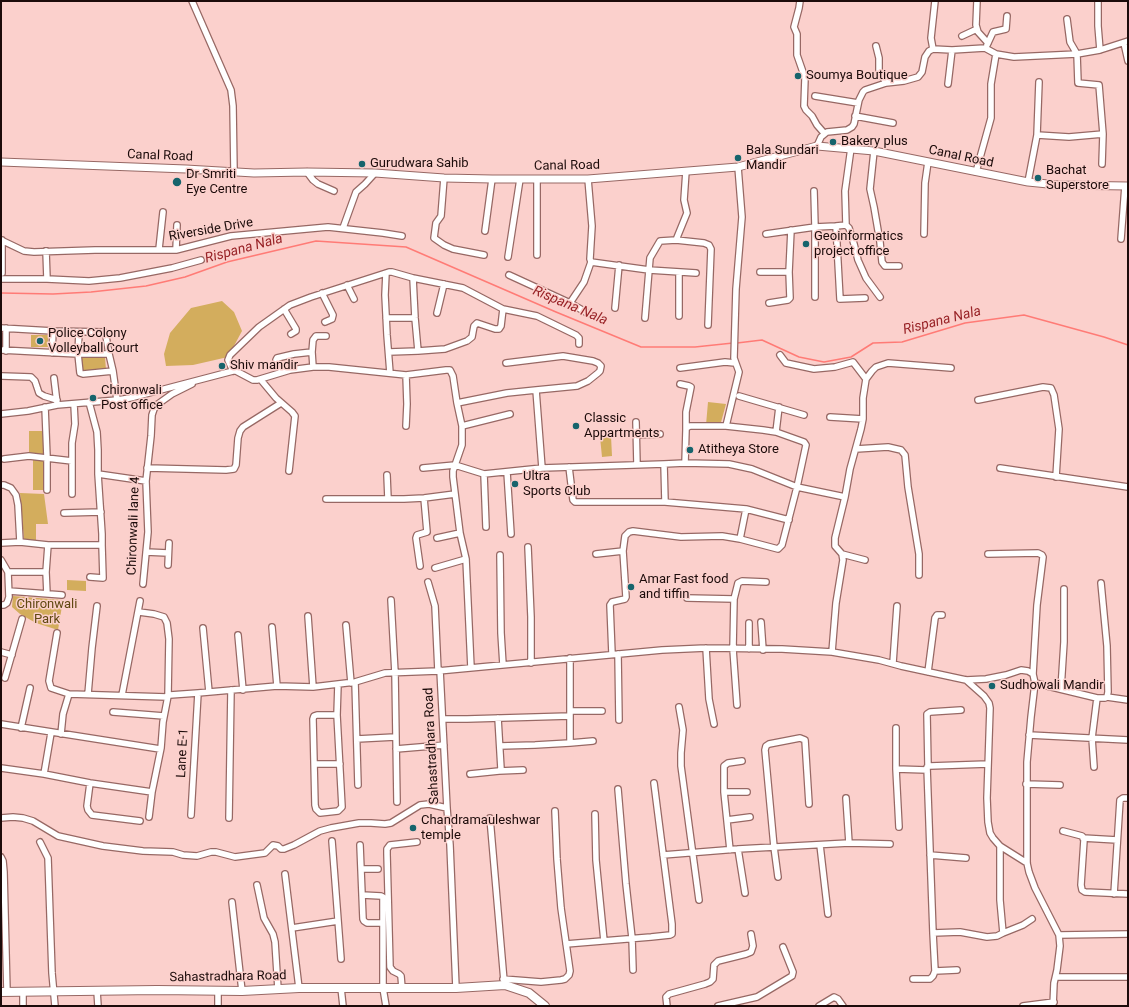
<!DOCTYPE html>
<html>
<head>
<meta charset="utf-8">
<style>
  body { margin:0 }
  #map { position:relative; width:1129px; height:1007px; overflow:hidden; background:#fbd0cc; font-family:Roboto,sans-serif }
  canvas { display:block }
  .frame { position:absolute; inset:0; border:2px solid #1c0b0a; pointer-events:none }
</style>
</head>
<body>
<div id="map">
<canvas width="1129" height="1007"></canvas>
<div class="frame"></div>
</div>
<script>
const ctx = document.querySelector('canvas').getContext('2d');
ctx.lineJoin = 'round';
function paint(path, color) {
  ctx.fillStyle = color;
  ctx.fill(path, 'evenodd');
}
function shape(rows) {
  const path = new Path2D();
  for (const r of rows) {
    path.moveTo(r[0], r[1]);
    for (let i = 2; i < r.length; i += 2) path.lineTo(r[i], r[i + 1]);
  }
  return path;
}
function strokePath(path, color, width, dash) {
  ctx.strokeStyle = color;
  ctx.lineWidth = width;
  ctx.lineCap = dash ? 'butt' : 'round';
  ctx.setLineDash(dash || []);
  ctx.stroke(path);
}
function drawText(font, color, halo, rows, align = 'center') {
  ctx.font = font + ' Roboto,sans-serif';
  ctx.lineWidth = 3;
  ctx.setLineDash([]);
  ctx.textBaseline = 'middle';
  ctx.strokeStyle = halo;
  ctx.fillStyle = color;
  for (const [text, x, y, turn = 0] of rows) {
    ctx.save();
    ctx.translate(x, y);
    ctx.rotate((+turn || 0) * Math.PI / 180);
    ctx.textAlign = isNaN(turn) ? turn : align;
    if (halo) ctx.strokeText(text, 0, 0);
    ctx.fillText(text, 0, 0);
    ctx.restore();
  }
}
const green = shape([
  [222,301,234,312,242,331,228,357,193,365,166,366,164,354,170,333,191,308],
  [31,335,48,335,48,347,31,347],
  [81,357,105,357,106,370,82,373],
  [708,402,726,404,720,426,706,425],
  [29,431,43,431,44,454,29,454],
  [611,436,612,456,602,457,600,437],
  [44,459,45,490,33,490,33,460],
  [20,493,44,494,48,524,36,524,36,541,24,540],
  [67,580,86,581,86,591,67,590],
  [13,596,63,600,58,630,36,623,20,614,12,607]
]);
const stream = shape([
  [1,293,53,294,91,292,146,286,185,277,227,262,316,241,406,247,556,312,641,347,695,347,733,343],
  [737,343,762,340,799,357,824,362,851,357,873,343,902,342,965,323,1024,315,1104,337,1128,345]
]);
const minor = shape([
  [192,1,231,90,233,106,234,172],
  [800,1,799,8,794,27,797,34,797,55,805,78,804,106,806,110,812,116,817,125,824,133],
  [977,1,976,25,978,32,988,43],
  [1098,1,1098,26,1100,50],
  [1067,19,1070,42,1077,54,1078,83,1099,85,1103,134,1102,164],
  [962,36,977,29],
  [1124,43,1128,61],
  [987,45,993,32,1006,29,1007,16],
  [876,46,879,58,879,70,886,83],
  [933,49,931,38,935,1],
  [948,84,952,50],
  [815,96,858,103],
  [855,116,893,123],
  [1037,135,1069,137,1103,134],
  [817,146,821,137,827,132,847,130,852,127,854,124,859,100,863,92,865,90,886,83,904,81,918,77,922,72,925,57,929,51,933,49,952,50,985,48,996,54,1014,57,1077,54,1100,50,1128,41],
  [851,148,845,191,846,225,849,228,854,244,858,260,866,278,880,297],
  [874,151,870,189,874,207,880,242,882,262,885,266,899,266],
  [686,171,684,200,687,213,676,240,704,243,709,245,711,249,708,325],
  [307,172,313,180,318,184,334,191],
  [976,172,991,118,991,84,996,54],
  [444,178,441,216,436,223,434,238,444,245,453,249,484,255],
  [537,179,537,255],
  [588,179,592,226,590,259,591,262,649,270,696,273],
  [1028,182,1037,135,1039,82],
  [814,191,815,227,815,297],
  [846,225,836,226,840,299,865,298],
  [343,228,356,192,365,184,375,173],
  [485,231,492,179],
  [766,234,815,227,836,226],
  [924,234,925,183,928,162],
  [1121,239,1125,186],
  [1,240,24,251,34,252,95,250,176,250,231,236,328,227,383,233,402,236],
  [2,240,2,273],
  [159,249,163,212],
  [176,250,177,225],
  [46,251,47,279],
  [508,257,520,179],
  [760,272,789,272],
  [386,273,385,295,387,335,390,373],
  [679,273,679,316],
  [509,275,570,303,589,314],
  [1,279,47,279,89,281,120,278,172,268,201,260],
  [347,285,354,299],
  [322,293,333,315,332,319,325,322],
  [570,303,584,282,591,262],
  [769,303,788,300,790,298,789,272,791,230],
  [615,308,619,265],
  [284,309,296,329,296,331,291,334],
  [437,313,444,284],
  [386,318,415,318],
  [645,318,650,258,660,241,676,240],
  [1,328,53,331,104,332,106,336,109,354],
  [79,332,78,354,80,373,83,374,113,371],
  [1,350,78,354,109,354,113,371,117,400],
  [6,351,6,328],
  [418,351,445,349,467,341,472,337,474,326,477,323,495,329,499,329,501,326,503,309],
  [389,352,418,351,415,318,413,278],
  [52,353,53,331],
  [780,355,786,363,814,369,835,367,853,362,866,379],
  [506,363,563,356,593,361,598,363,601,366,600,371,598,373,588,381,577,386,536,390,542,468],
  [313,367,312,352,313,340,316,336,326,336],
  [680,368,725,362,735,363],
  [233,371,228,360,230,355,259,327,290,305,311,297,389,272,392,272,413,278,463,288,503,309,537,316,576,335,579,338,579,344],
  [282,372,276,360,277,358,294,354,312,352],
  [2,376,31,377,35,381,39,393,44,396,57,400],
  [54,378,57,403],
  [261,380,276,398,292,412,295,416,289,471],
  [680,384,689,386,691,387,686,412,686,428],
  [739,396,804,415],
  [978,400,1043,387,1051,388,1054,395,1059,429,1056,477],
  [89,402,97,432,98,450,98,474,102,534,102,545,103,578,90,577],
  [457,403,507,393,536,390],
  [45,407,47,457,47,490],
  [1,414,28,411,57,405,117,400,130,398,233,371,236,371,253,380,257,380,290,370,313,367,329,367,406,375,446,370,450,370,453,376,457,403,462,426,462,445,453,471,453,477,460,533,466,559,471,668],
  [830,417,863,419],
  [636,422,637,465],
  [406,426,407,404,406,375],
  [462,426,510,414],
  [726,426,739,372,734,358,736,289,742,217,738,167],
  [776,432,779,407],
  [636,435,660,434],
  [856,449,888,447,901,450,905,455,908,487,919,554,919,575],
  [4,459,29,456,72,461],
  [569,467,573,500,575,502,665,502,664,464],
  [147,468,226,470,234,469,236,465,238,438,240,431,243,427,281,403],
  [423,468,455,465,484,474,542,468,664,464,685,463,729,464,752,469,797,487,806,445,804,442,776,432,763,430,726,426,690,426,686,428,686,430,685,463],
  [1000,468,1128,487],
  [507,472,511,534],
  [98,474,146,481],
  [484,474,486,527],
  [387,475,388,499],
  [1,485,4,485,11,488,16,495,18,505,20,542,1,543],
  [72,494,72,443,75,424,74,404],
  [326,499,404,499,424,498,455,494],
  [665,502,746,509,789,520],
  [64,513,101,512],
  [437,538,460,533],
  [740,539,746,509],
  [20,542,48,545,102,545],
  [528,547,531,617,531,663],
  [146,552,168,553],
  [596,554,623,551],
  [842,554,865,560],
  [988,554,1038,553,1042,555,1043,557,1037,605,1033,674,1035,683,1031,717,1027,762,1027,863,1029,872,1035,888,1059,935,1060,946,1057,970,1054,983,1053,1006],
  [500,555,501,633,503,665],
  [1,560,8,572],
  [168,565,169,543],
  [420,566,416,538,417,535,427,532,424,498],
  [435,568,466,559],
  [46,572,47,594],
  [428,582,435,606,438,671],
  [143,584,148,532,146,481,151,436,152,415,154,409,158,404,172,394,192,384],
  [9,591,62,595],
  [687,598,734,599],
  [391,600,395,673,397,802],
  [1,605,4,605,7,603,9,597,8,572,46,572,48,545],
  [139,612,154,614,164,617,167,623,169,639,168,696,163,722,161,748,152,792,149,817],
  [308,616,313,687],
  [761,622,763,650],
  [346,625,351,683],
  [272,627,277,686],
  [203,628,209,692],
  [57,633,49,681,51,688,69,694],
  [238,635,243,690],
  [706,648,709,699,714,724],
  [749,649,749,623],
  [1,652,12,655],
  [832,652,836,603,843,560,842,554,835,546,835,538,845,497,850,469,861,429,863,419,863,398,866,379,872,371,876,367,888,363,951,368],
  [612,654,610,605,612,602,625,599,626,597,623,551,625,536,629,532,633,531,681,537,722,536,740,539,778,549,782,545,797,487,845,497],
  [618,654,619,720],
  [893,663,897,606],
  [440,670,447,808,450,845,456,988],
  [928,672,935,618,937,615,942,615],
  [5,678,22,619],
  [966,680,984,696,989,703,990,708,987,798,988,822,990,833,993,838,1000,846,1027,863],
  [355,682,358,785],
  [1035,683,1097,698,1105,698,1107,697,1108,692,1107,646,1101,583],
  [1061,689,1064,642,1064,589],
  [88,694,92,648,97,606],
  [122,695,140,601],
  [168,696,170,695,198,693,277,686,313,687,355,682,385,673,438,671,662,650,706,648,782,649,832,652,879,660,901,666,966,680,986,679,1006,675,1021,670,1028,671,1033,674],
  [1107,697,1128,700],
  [737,705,733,649,734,599,738,583,742,581,766,582],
  [679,707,683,730,681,753,681,766,699,900],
  [571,711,602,711],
  [113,712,164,716],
  [337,715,317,715,314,716,313,719,315,805,316,809,320,813,338,811,342,807,337,715,338,684],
  [443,719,467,719,570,716],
  [1,724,160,749],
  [21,728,30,688],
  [896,728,896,769,899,827],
  [61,734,63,714,69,694,167,697],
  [1029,735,1128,740],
  [357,739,395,737],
  [570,743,593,741],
  [500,746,535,745,570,743,570,658],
  [396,749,444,745],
  [315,764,340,764],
  [988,764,930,766,927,767,933,933,960,932,987,937,997,936,1003,933,1000,900,1000,846],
  [928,766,927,714,930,712,961,710],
  [1094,767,1092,738,1097,698],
  [1,768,44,774,90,783,152,792],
  [896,769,927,770],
  [499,771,523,770],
  [44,774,51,733],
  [470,774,499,771,501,769,498,718],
  [90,783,87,806,88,810,92,815,140,821],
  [1026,784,1060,785],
  [618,789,626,884,632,938,633,970],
  [724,792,747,792],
  [846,798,849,843],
  [595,814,596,860,604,941],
  [191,815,198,693],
  [1,818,13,817,23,818,33,821,58,836,103,846,143,851,173,852,183,855,197,856,211,852,216,852,235,857,265,853,273,845,278,846,281,849,284,849,294,845,320,831,331,828,359,823,371,823,385,824,391,823,420,805,429,804,447,808],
  [229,818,231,690],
  [490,818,504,981],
  [727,820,750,817],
  [1063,831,1082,836,1083,837,1084,840,1081,885,1082,890,1085,892,1128,894],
  [1083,838,1117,840],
  [332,841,341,959],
  [40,842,48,858,52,973,55,1006],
  [360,845,363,919,364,921,367,923,382,923],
  [820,845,828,914],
  [738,849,745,893],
  [730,850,724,792,724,766,728,763,742,761],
  [663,855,738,849,849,843,890,844],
  [930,855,966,858],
  [1,857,3,861,4,872,7,992],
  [361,869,378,869],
  [285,874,299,988],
  [778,877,774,847,765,750,766,746,769,744,800,738,805,740,809,804],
  [257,885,264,918,273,934,275,942,278,989],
  [1114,894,1120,800,1123,798,1128,798],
  [362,895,381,896,383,897,383,988,386,1006],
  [232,902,242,991],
  [292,928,338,921],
  [1003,933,1023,925,1032,919],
  [1059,935,1128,934],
  [566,944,651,937,670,935,672,934,672,924,654,783],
  [935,971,957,970],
  [1056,977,1128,977],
  [503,979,541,982,561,980,565,979,569,975,570,971,561,908,557,859,555,811],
  [913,979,930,979,933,976,935,971,933,933],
  [341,988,343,1006],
  [402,988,401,976,399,974,393,971,390,967,387,854,387,849,390,845,417,842],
  [97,991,98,1006],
  [218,991,218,1006],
  [23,992,23,1006],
  [667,1006,666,997,669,994,705,984,710,982,713,979,714,965,718,961,746,954,751,952,753,946,751,934],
  [718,1006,757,997,792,976,793,972,783,947],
  [819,1006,834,997,838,999,843,1006],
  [1023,1006,1054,1002]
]);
const tertiary = shape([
  [1,162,186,169,254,173,307,172,375,173,444,178,492,179,588,179,738,167,817,146,874,151,1028,182,1058,185,1128,186]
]);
const secondary = shape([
  [1,992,157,990,242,991,299,988,456,988,505,985,529,993,545,1006]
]);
const markers = [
  [798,76,4,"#16646c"],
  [833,142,4,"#16646c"],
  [738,158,4,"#16646c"],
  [362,164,4,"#16646c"],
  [1038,178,4,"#16646c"],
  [177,182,5,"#16646c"],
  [806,244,4,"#16646c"],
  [40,341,4,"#16646c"],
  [222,366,4,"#16646c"],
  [93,398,4,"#16646c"],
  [576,426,4,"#16646c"],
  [690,450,4,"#16646c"],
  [515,484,4,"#16646c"],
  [631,587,4,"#16646c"],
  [992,686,4,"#16646c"],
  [413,828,4,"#16646c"]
];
const poiNames = [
  ["Soumya Boutique",806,76],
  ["Bakery plus",841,142],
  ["Bala Sundari",746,151],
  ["Mandir",746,166],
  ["Gurudwara Sahib",370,164],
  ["Bachat",1046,171],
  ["Superstore",1046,186],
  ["Dr Smriti",186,175],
  ["Eye Centre",186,190],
  ["Geoinformatics",814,237],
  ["project office",814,252],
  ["Police Colony",48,334],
  ["Volleyball Court",48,349],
  ["Shiv mandir",230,366],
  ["Chironwali",101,391],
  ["Post office",101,406],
  ["Classic",584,419],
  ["Appartments",584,434],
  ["Atitheya Store",698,450],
  ["Ultra",523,477],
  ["Sports Club",523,492],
  ["Amar Fast food",639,580],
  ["and tiffin",639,595],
  ["Sudhowali Mandir",1000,686],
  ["Chandramauleshwar",421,821],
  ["temple",421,836]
];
const streetNames = [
  ["Canal Road",160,156,2],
  ["Canal Road",961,157,12],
  ["Canal Road",567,166,-1],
  ["Riverside Drive",211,230,-10],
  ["Chironwali lane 4",134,526,-88],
  ["Sahastradhara Road",432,746,-93],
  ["Lane E-1",183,753,-87],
  ["Sahastradhara Road",228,977,-1]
];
const parkNames = [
  ["Chironwali",47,605],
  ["Park",47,620]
];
const waterNames = [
  ["Rispana Nala",244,249,-15],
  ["Rispana Nala",570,306,23],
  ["Rispana Nala",942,321,-14]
];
paint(green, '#d3ad5d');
strokePath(stream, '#ff7b76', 1.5);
strokePath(minor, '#976864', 8);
strokePath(tertiary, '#976864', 9);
strokePath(secondary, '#976864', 10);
strokePath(minor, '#fff', 5.5);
strokePath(tertiary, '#fff', 7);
strokePath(secondary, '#fff', 8);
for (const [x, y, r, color] of markers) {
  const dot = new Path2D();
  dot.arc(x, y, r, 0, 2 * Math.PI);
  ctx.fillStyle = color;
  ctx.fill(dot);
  strokePath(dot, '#fbd0cc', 1.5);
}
drawText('13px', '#1c0b0a', '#fbd0cc', poiNames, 'left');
drawText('13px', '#1c0b0a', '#fbd0cc', streetNames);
drawText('13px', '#604811', '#fbd0cc', parkNames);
drawText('italic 14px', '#982327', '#fbd0cc', waterNames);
</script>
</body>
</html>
